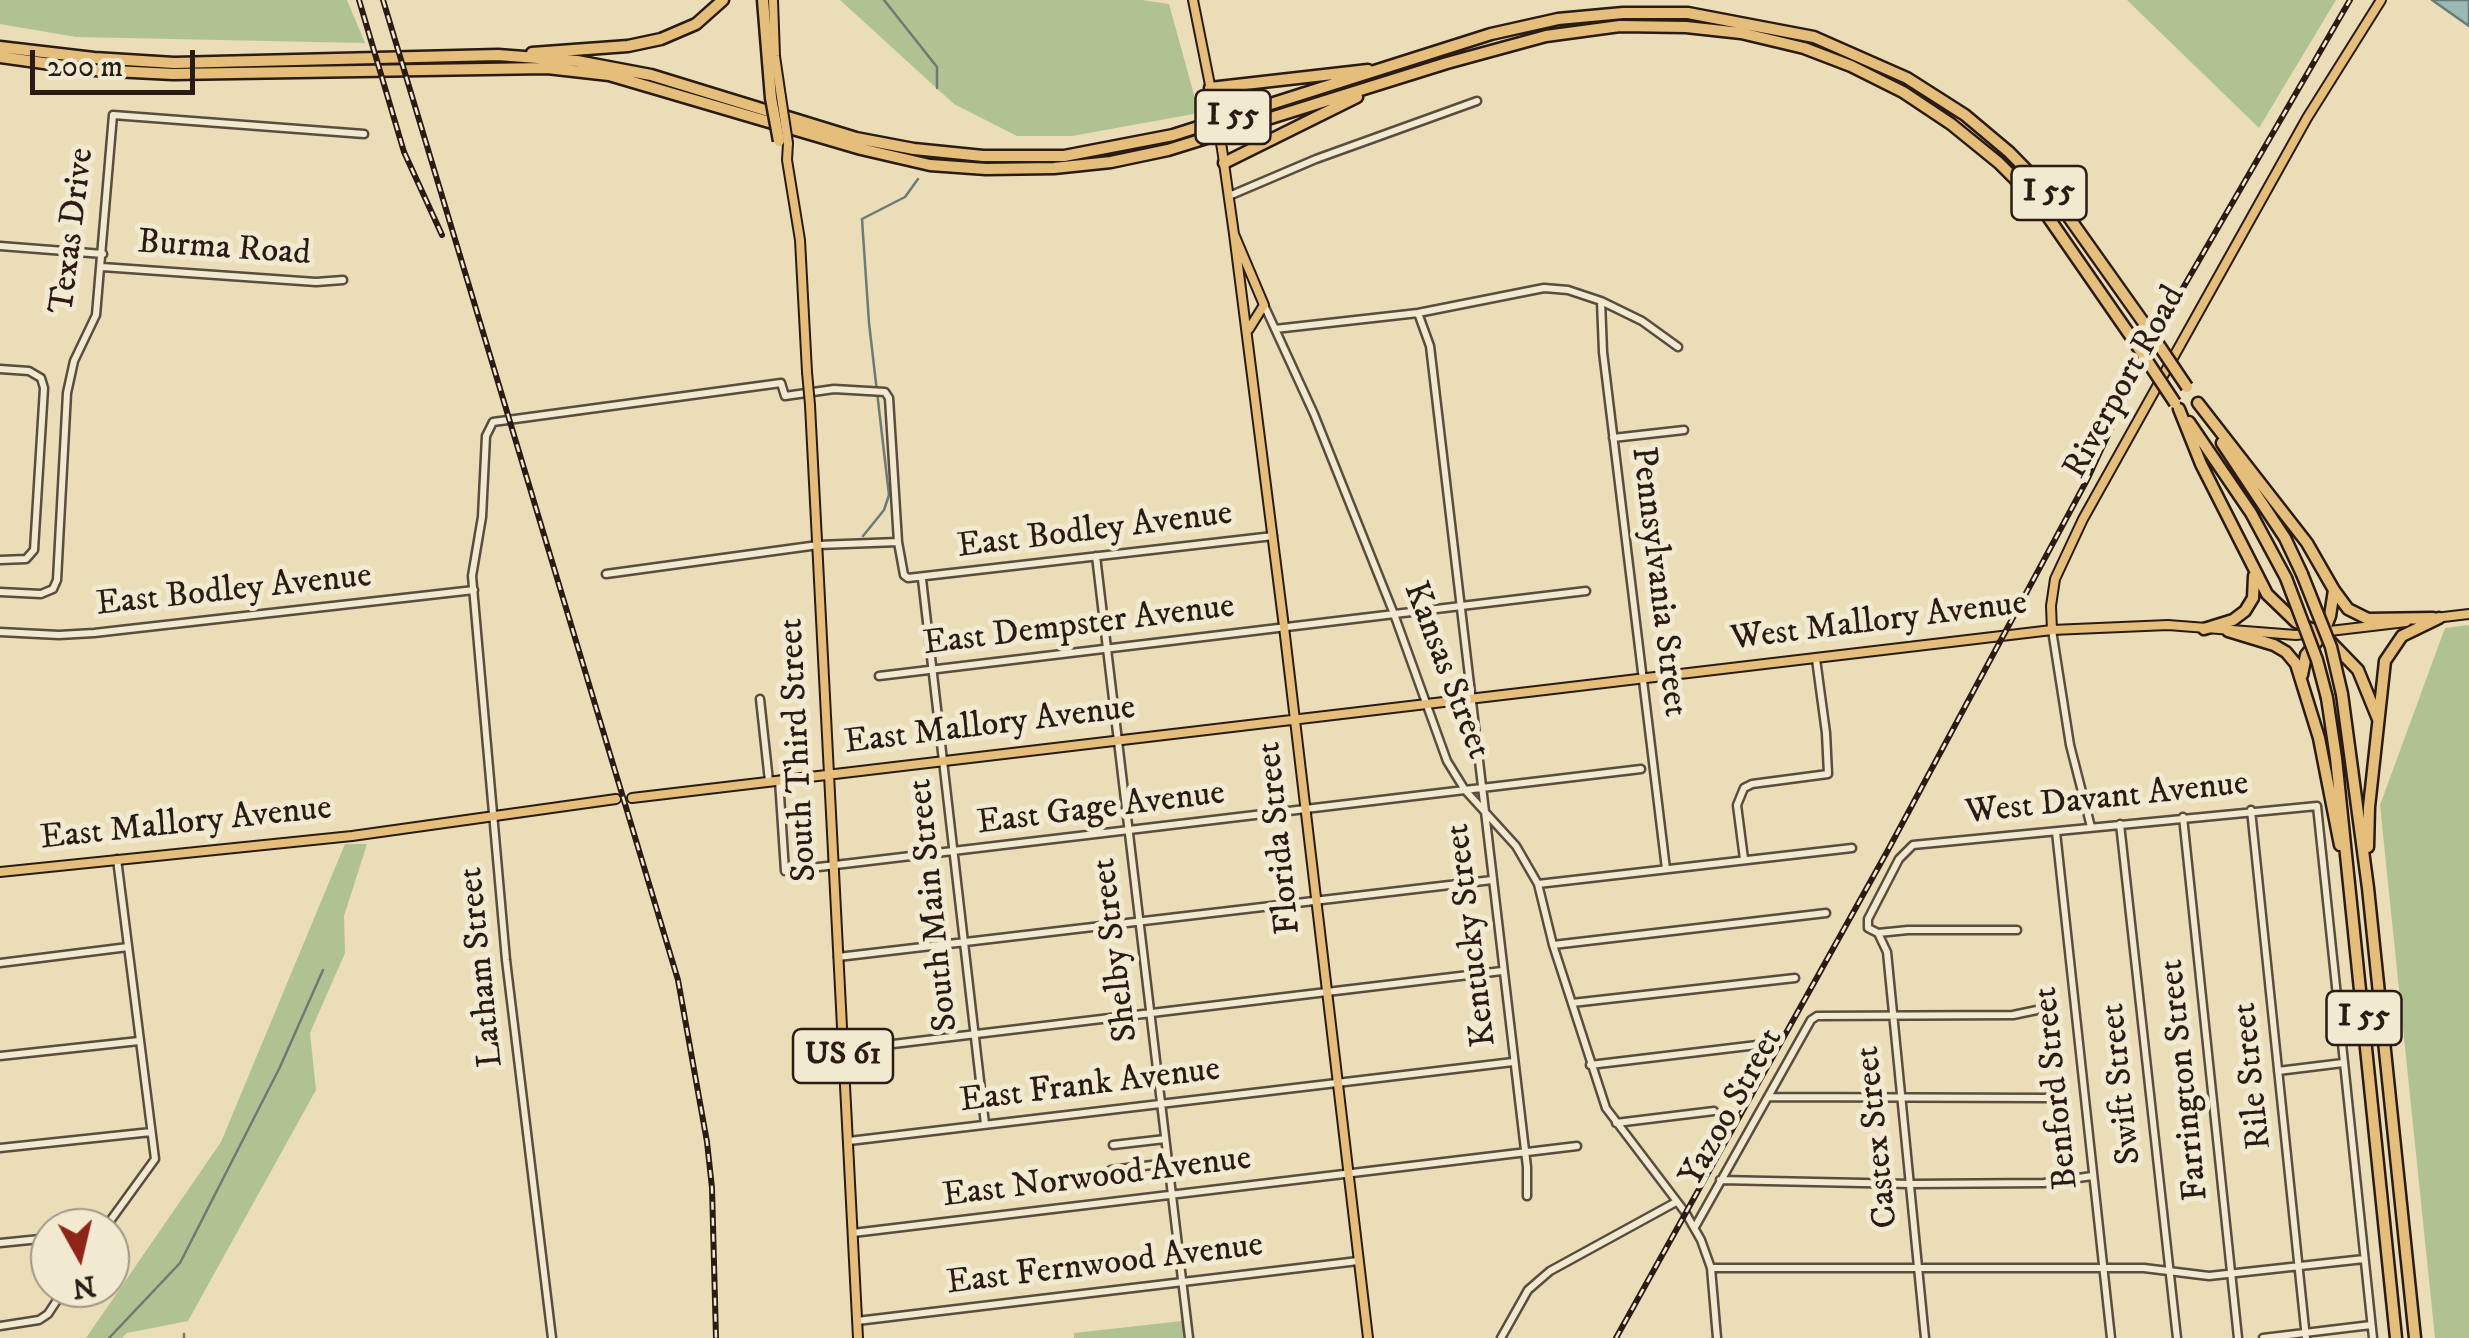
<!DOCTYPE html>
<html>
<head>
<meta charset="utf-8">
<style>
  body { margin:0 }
  #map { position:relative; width:2469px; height:1338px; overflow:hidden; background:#eaddb7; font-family:"IM FELL DW Pica",serif }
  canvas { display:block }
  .north { position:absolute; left:30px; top:1208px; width:100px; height:100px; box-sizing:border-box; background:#f1e9d0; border:2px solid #a19785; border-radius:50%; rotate:172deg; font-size:28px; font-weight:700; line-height:40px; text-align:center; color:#2a1b15 }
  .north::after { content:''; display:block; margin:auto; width:35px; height:45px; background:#8f2418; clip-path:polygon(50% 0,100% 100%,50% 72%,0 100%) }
  .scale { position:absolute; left:30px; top:50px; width:165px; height:45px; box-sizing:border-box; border:5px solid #2a1b15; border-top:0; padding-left:12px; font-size:30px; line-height:35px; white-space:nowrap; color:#2a1b15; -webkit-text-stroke:8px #f1e9d0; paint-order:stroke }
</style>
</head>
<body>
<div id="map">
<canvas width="2469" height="1338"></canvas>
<div class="north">N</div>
<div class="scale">200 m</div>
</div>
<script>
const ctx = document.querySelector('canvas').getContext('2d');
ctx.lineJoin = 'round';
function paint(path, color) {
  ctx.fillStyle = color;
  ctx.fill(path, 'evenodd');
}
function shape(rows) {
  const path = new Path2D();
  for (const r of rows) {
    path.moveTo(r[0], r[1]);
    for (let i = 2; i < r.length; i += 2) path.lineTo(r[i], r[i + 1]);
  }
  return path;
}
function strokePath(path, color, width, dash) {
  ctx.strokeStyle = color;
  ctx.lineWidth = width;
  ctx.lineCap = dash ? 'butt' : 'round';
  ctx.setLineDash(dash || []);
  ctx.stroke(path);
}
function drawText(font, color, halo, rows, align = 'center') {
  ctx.font = font + ' "IM FELL DW Pica",serif';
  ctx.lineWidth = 10;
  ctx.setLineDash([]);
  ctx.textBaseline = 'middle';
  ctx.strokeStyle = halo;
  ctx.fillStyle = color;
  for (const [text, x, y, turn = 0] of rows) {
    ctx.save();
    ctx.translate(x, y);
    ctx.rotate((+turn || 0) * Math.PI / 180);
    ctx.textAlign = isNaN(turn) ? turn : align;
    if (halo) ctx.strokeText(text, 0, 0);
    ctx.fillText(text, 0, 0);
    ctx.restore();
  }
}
const green = shape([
  [0,0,347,0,365,43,76,37,0,24],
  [840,0,1142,0,1169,4,1199,113,1072,136,1017,136,954,104],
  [2127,0,2336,0,2259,128],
  [2469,625,2469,1338,2435,1338,2380,805,2445,628],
  [345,844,367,844,344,916,345,953,310,1033,316,1090,188,1321,127,1333,122,1338,86,1338,221,1142],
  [1182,1321,1184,1338,1074,1338,1074,1333]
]);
const water = shape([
  [2432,0,2469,0,2469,26,2432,0]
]);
const stream = shape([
  [884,0,937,67,937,88],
  [863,536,884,510,889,495,869,323,862,219,905,197,918,179],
  [184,1334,184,1338],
  [109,1338,180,1263,280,1067,323,970]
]);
const minor = shape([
  [1229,196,1316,159,1477,101],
  [0,246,103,254],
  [102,267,316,282,343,280],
  [1601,301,1603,352,1666,869],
  [1264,305,1314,414,1394,614,1447,761,1465,790,1516,846,1538,884,1553,945,1606,1108,1685,1212,1701,1240,1711,1268,1717,1338],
  [1418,313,1430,346,1527,1167,1527,1196],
  [1275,329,1418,313,1544,288,1568,290,1601,301,1642,321,1678,347],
  [0,369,29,371,41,378,44,388,34,550,26,559,0,560],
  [1613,438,1684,430],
  [1096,556,1189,1338],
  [606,574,818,545,898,542],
  [922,579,985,1124],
  [0,592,41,594,53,589,57,580,67,393,74,361,96,315,113,115,364,134],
  [2052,630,2070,745,2091,827],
  [0,632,59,635,94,633,474,590],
  [879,676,1586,591],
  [760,699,769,781],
  [779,780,785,871,1641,769],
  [2251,810,2306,1338],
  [2183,817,2238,1338],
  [2120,824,2177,1338],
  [2056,832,2111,1338],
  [1744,859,1737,805,1744,788,1752,784,1828,774,1826,733,1816,659],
  [1538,884,1852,848],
  [2017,930,1908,930,1878,933,1868,928,1868,919,1899,859,1913,845,2317,806,2373,1338],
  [1878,933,1887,952,1925,1338],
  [1553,945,1826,913],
  [838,957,1492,880],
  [0,963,128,947],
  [1572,1003,1795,978],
  [843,1050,1502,971],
  [0,1056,139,1041],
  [1590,1065,1757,1045],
  [2278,1071,2343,1063],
  [1768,1097,2047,1098],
  [1616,1123,1714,1111],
  [849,1141,1513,1062],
  [1113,1145,1165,1139],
  [0,1148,151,1132],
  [1111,1170,1168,1163],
  [1720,1180,1910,1184,2044,1183,2092,1176],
  [1695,1227,1811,1020,1817,1016,2013,1015,2037,1010],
  [105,1228,155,1159,117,859],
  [853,1233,1577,1146],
  [0,1243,50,1238],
  [1711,1268,2144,1268,2209,1276,2364,1259],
  [857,1321,1358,1261],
  [0,1326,39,1320,48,1314,65,1288],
  [552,1338,506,960,472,576,482,517,486,436,493,422,781,383,785,396,834,389,885,392,889,398,898,542,904,575,908,578,1273,536],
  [1501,1338,1528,1290,1550,1271,1676,1202],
  [2263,1338,2371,1325]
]);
const major = shape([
  [773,0,775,56,781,97],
  [1193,0,1214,105],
  [788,143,787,160,800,240,807,372],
  [1222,149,1234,234,1264,305,1249,329],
  [1234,234,1284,627,1368,1338],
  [810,405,858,1338],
  [2435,618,2469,614],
  [2052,630,2051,606,2055,579,2083,519,2307,118,2381,0],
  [632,798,2052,630,2168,625,2296,635,2406,622],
  [0,872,352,836,616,799]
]);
const highway = shape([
  [763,0,771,98],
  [0,47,94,58,174,63,498,55,577,61,651,75,856,138,914,149,983,156,1064,156,1173,135,1491,34,1558,19,1623,13,1688,13,1814,37,1907,78,1965,115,2009,152,2058,202,2146,326],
  [532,53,628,46,661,39,696,24,723,0],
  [0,57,94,70,173,74,547,68,609,75,861,149,930,165,986,169,1054,168,1111,162,1168,150,1447,63,1546,36,1620,26,1686,27,1741,33,1804,48,1851,66,1903,92,1951,124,1999,163,2037,201,2134,341],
  [1210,88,1368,70],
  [1224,163,1357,97],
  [2198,403,2307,543,2334,590,2330,616,2323,634,2306,655,2302,675],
  [2179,409,2201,464,2267,594,2296,622,2323,634,2358,670,2378,719],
  [2189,422,2251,513,2286,578],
  [2222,443,2285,538,2302,574],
  [2334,590,2348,609,2368,619,2433,618],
  [2204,629,2233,620,2245,611,2253,598,2254,576],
  [2228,631,2274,645,2286,652,2296,664,2319,738,2340,845],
  [2342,694,2368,888,2415,1338],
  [2327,698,2336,758,2396,1338],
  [2368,847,2369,807,2385,661,2402,636,2439,618]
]);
const rail = shape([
  [359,0,404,152,442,235],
  [383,0,678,980,707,1142,712,1188,716,1338],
  [1616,1338,1888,850,2088,478,2147,350,2350,0]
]);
const majorBridge = shape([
  [781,97,788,143],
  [1214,105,1222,149],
  [807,372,810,405]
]);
const highwayBridge = shape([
  [771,98,779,141],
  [2146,326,2187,387],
  [2134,341,2175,403],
  [2302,574,2331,647,2342,694],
  [2286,578,2317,660,2327,698]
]);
const shields = [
  [1233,117,75],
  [2049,193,75],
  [2364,1018,75],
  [843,1056,100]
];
const shieldNames = [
  ["I 55",1233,117],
  ["I 55",2049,193],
  ["I 55",2364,1018],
  ["US 61",843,1056]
];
const streetNames = [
  ["Texas Drive",74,231,-83],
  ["Burma Road",224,250,4],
  ["Riverport Road",2126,383,-61],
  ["East Bodley Avenue",1095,532,-7],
  ["Pennsylvania Street",1657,582,83],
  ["East Bodley Avenue",234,592,-6],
  ["West Mallory Avenue",1879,623,-7],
  ["East Dempster Avenue",1079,627,-7],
  ["Kansas Street",1445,671,69],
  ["East Mallory Avenue",990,727,-7],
  ["South Third Street",800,750,-93],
  ["West Davant Avenue",2107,800,-6],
  ["East Gage Avenue",1101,810,-7],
  ["East Mallory Avenue",186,825,-6],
  ["Florida Street",1281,838,-96],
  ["South Main Street",935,905,-96],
  ["Kentucky Street",1473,935,-97],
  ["Shelby Street",1117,950,-97],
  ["Latham Street",483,967,-96],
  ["Rile Street",2254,1076,-96],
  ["Farrington Street",2186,1080,-96],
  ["Swift Street",2123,1084,-96],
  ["East Frank Avenue",1090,1087,-7],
  ["Benford Street",2058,1088,-96],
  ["Yazoo Street",1733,1108,-61],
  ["Castex Street",1879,1137,-96],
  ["East Norwood Avenue",1097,1179,-7],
  ["East Fernwood Avenue",1105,1266,-7]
];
paint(green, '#b1c292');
paint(water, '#9abab6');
strokePath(water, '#6d7a76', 2.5);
strokePath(stream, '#6d7a76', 2.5);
strokePath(minor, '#5a4c3e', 11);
strokePath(major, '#2a1b15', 12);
strokePath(highway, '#2a1b15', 15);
strokePath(minor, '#f1e9d0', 6);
strokePath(major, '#e5be7c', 8);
strokePath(highway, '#e5be7c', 10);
strokePath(rail, '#2a1b15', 6);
strokePath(rail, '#f1e9d0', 2.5, [8]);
strokePath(majorBridge, '#2a1b15', 12, []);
strokePath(highwayBridge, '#2a1b15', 15, []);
strokePath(majorBridge, '#e5be7c', 8);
strokePath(highwayBridge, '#e5be7c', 10);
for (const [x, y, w] of shields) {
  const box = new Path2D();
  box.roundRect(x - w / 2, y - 27, w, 54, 8);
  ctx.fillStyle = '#f1e9d0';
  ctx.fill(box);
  strokePath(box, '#2a1b15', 2.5);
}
drawText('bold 32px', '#2a1b15', null, shieldNames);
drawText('35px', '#2a1b15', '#f1e9d0', streetNames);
</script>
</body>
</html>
